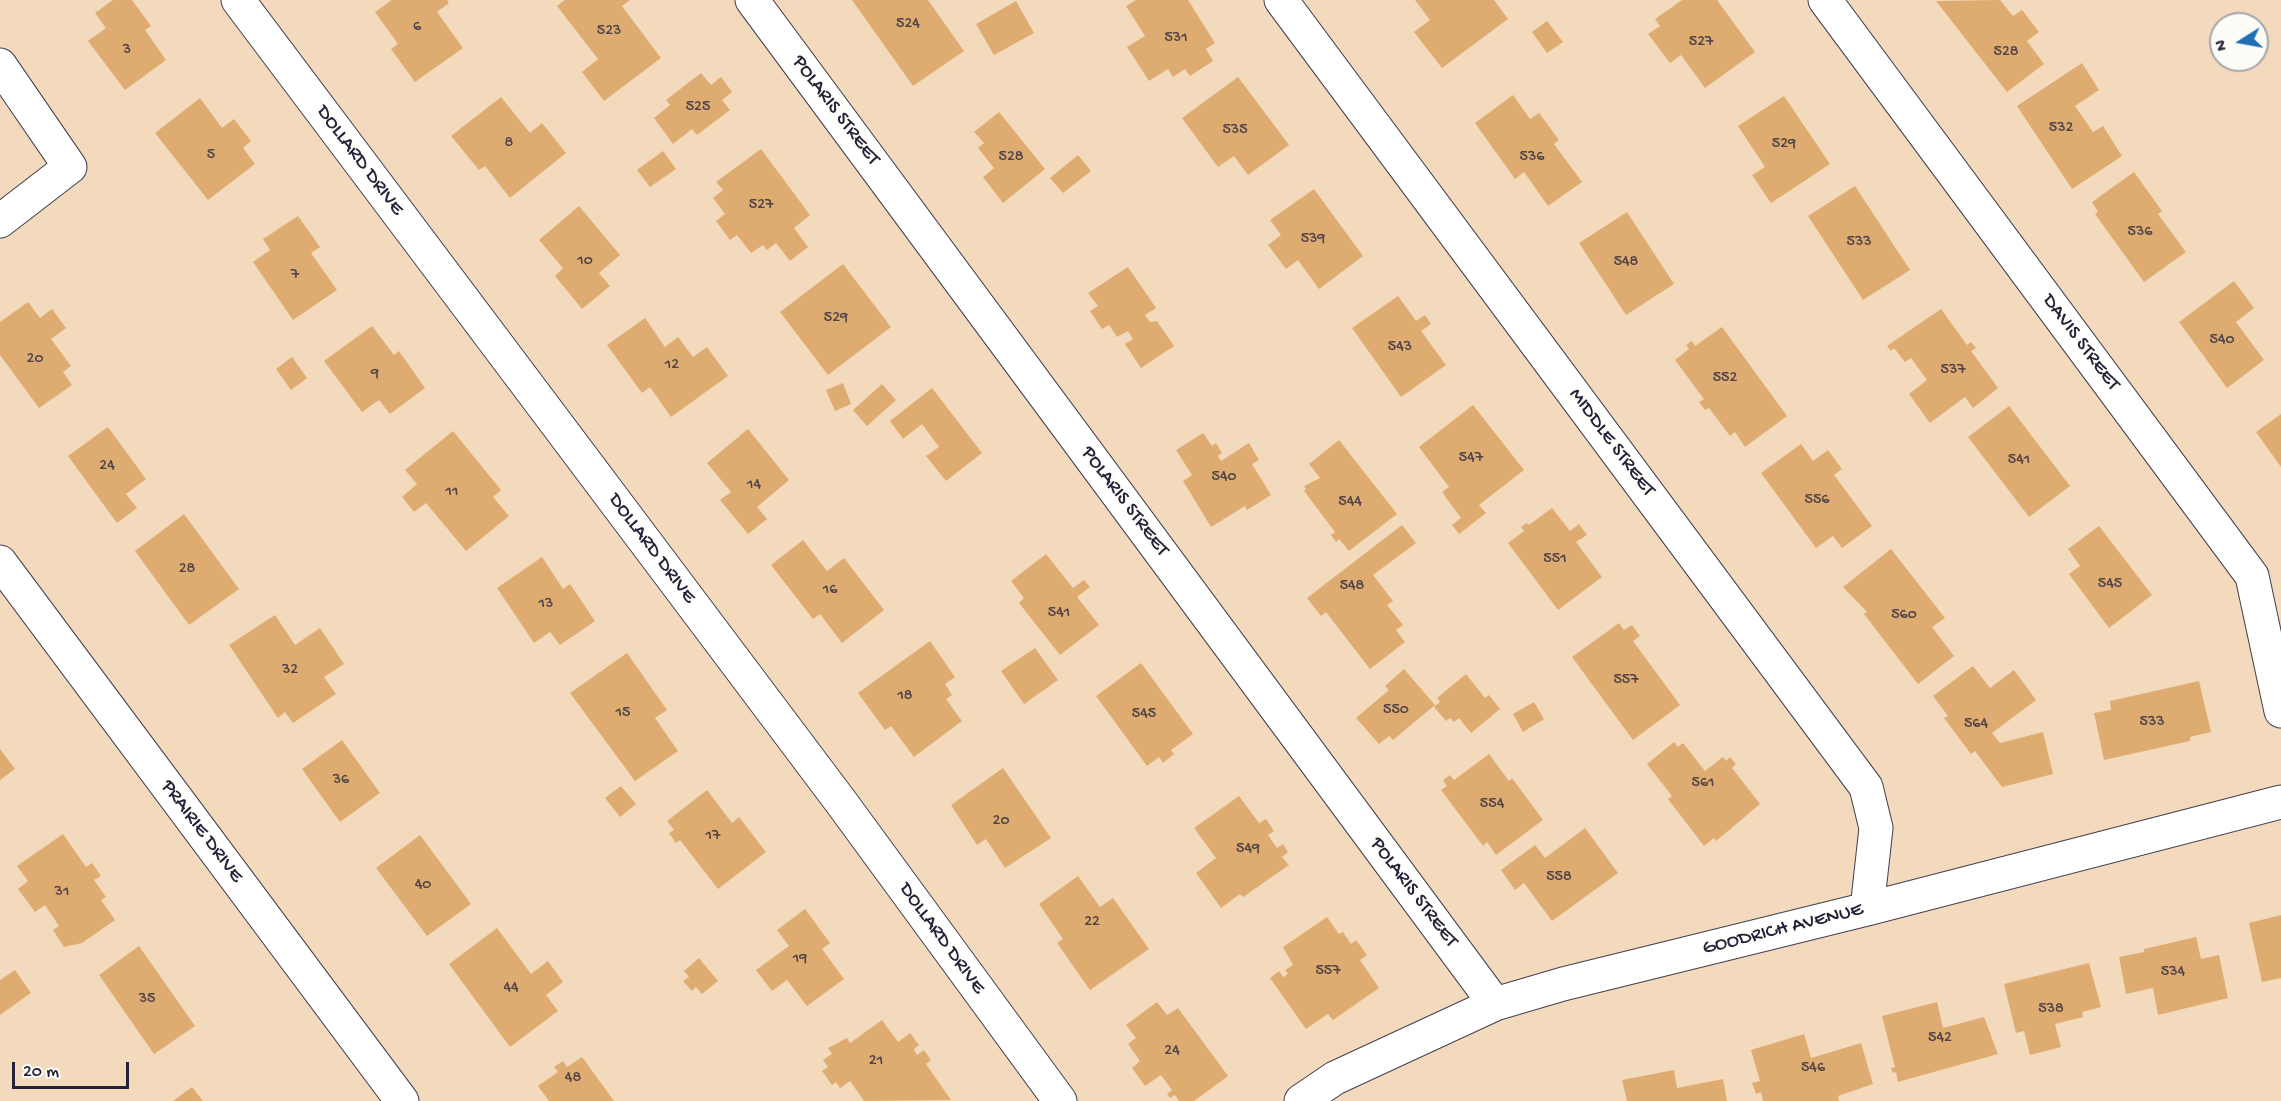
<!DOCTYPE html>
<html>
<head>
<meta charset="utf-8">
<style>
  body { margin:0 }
  #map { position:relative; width:2281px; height:1101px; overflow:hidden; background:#f4dabd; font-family:"Gochi Hand",sans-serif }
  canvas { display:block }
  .north { position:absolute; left:2209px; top:12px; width:60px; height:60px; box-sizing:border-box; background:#fdfcf7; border:2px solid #a5a5ac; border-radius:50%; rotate:259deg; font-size:16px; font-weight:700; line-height:24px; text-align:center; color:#22223b }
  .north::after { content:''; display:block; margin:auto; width:21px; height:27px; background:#1f6fb2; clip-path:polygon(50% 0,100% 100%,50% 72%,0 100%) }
  .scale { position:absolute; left:12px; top:1062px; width:117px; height:27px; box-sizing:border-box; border:3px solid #22223b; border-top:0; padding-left:8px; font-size:18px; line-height:21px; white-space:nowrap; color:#22223b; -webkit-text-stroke:4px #fdfcf7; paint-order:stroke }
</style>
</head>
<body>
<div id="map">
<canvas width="2281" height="1101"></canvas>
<div class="north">N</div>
<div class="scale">20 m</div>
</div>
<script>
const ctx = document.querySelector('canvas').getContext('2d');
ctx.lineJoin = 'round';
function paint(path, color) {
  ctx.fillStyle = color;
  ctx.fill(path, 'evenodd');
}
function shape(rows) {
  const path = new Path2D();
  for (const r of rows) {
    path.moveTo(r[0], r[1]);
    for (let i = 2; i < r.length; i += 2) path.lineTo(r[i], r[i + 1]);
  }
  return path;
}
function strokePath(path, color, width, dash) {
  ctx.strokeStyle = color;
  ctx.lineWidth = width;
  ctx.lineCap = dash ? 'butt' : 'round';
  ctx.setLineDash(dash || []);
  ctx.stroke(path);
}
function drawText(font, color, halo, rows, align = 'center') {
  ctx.font = font + ' "Gochi Hand",sans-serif';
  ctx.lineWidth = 4.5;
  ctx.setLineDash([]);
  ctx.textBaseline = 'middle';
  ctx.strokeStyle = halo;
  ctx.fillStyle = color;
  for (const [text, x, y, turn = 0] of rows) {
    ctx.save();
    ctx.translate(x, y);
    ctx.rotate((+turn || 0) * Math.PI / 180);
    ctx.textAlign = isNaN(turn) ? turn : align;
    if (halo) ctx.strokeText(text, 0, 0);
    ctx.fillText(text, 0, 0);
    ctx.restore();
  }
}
const building = shape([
  [113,0,132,0,151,26,145,30,166,60,125,90,88,41,106,28,95,13],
  [392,0,447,0,449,3,437,12,463,48,415,82,391,49,398,44,375,12],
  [565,0,630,0,622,6,661,58,604,101,582,72,598,59,557,6],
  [852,0,928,0,964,51,913,86],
  [1136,0,1188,0,1215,43,1206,49,1213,61,1190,76,1185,69,1173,77,1168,69,1149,81,1127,47,1145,36,1126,6],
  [1415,0,1494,0,1508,19,1442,68,1414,32,1430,20],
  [1682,0,1717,0,1755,52,1705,88,1681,55,1670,63,1648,34,1660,26,1655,19],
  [2000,0,2013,16,2022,10,2039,32,2027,41,2044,64,2007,92,1936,1],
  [1016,1,1034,33,994,55,976,24],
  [1547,21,1563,42,1547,53,1532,32],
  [2082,63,2099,90,2075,106,2093,132,2103,126,2122,156,2072,189,2017,106],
  [701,73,711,85,721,77,732,92,722,100,730,110,697,135,692,129,673,144,654,118,670,105,666,100],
  [1238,77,1289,145,1248,175,1234,156,1218,167,1182,118],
  [1513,95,1530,119,1539,113,1559,140,1554,144,1582,182,1548,206,1524,172,1515,179,1475,123],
  [1784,96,1830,164,1771,203,1752,175,1765,167,1738,126],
  [501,97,530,133,542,123,566,153,510,198,485,166,479,170,451,136],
  [200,98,222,128,234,119,251,141,243,148,255,164,208,200,155,133],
  [999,112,1045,169,1003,203,983,177,994,168,978,148,984,143,974,132],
  [761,149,810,215,794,228,808,247,790,261,776,243,767,250,763,245,751,253,737,235,730,240,716,221,725,214,713,198,723,190,716,182],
  [663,151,676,169,650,187,637,170],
  [1078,155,1091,171,1063,193,1050,178],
  [2134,172,2162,211,2158,214,2186,252,2144,282,2095,214,2098,212,2092,202],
  [1855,186,1910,270,1863,300,1808,216],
  [1314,189,1363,256,1319,289,1298,260,1286,269,1268,245,1281,235,1270,220],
  [579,206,620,255,599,273,610,286,582,309,555,276,563,268,539,240],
  [1627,212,1674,284,1626,315,1579,243],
  [298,216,320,247,311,253,337,290,293,320,253,262,270,250,263,239],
  [843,264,891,327,828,375,780,312],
  [1128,267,1156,308,1145,315,1150,322,1157,321,1174,346,1141,368,1125,344,1133,339,1128,331,1117,337,1109,325,1102,329,1090,311,1098,306,1088,293],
  [2234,281,2254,308,2236,322,2264,360,2227,388,2179,322],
  [1398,296,1416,321,1425,315,1431,324,1421,331,1446,365,1401,397,1352,328],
  [28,302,40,318,52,309,66,328,51,339,71,366,63,372,72,385,39,408,0,355,0,322],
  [1941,309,1967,345,1971,342,1976,348,1971,351,1998,388,1973,408,1965,397,1930,423,1909,394,1927,380,1911,358,1905,362,1894,348,1891,351,1887,346],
  [645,318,665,347,678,337,693,357,707,347,728,376,671,417,650,387,642,393,607,345],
  [372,326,394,355,399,351,425,388,390,414,379,400,362,412,324,361],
  [1722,327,1787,416,1745,447,1735,432,1730,436,1709,408,1705,410,1699,402,1704,399,1675,360,1689,349,1686,345,1692,341,1695,346],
  [292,357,307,378,291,390,276,369],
  [843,383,851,404,835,411,826,390],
  [882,384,896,400,867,426,853,410],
  [932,388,982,453,946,481,926,456,939,447,922,424,903,439,890,421],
  [1473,405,1524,470,1479,505,1486,513,1459,534,1452,525,1461,518,1442,492,1449,487,1419,447],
  [2009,406,2070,486,2029,517,1968,437],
  [2281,414,2281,467,2256,432],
  [108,427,146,479,126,494,137,508,117,523,68,456],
  [748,429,789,480,757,507,767,519,748,534,720,500,731,492,707,463],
  [453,431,501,490,493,497,509,516,466,551,426,503,414,512,402,497,417,484,405,470],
  [1203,433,1212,446,1216,443,1222,453,1218,456,1221,461,1249,443,1259,460,1252,464,1271,495,1247,510,1245,506,1211,527,1183,481,1192,475,1176,450],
  [1339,440,1397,514,1349,551,1339,539,1336,542,1331,535,1335,532,1304,491,1306,489,1304,486,1320,478,1309,464],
  [1801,444,1813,461,1828,450,1842,469,1834,475,1872,526,1842,548,1833,536,1816,548,1761,473],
  [1552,508,1570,531,1579,524,1587,535,1576,542,1602,577,1558,610,1508,543,1524,531,1521,527,1527,523,1529,525],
  [184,514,239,589,189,625,135,551],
  [1402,525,1416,543,1373,575,1393,601,1387,605,1403,625,1396,630,1405,642,1370,669,1326,612,1321,616,1307,598],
  [2099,526,2152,595,2109,628,2069,574,2080,566,2068,549],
  [803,540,827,571,844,558,884,610,842,643,820,614,813,619,771,565],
  [1891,549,1945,618,1932,627,1954,656,1918,684,1864,614,1867,612,1843,587],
  [1046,554,1073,588,1084,580,1090,587,1077,597,1099,625,1060,655,1019,603,1024,598,1011,581],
  [542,557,563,589,570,584,595,621,560,645,550,632,534,643,497,588],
  [275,615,295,645,320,628,344,664,324,677,336,694,293,723,285,712,278,718,229,645],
  [1619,623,1624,630,1632,625,1640,636,1633,641,1680,705,1633,740,1572,657],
  [930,641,955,677,945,684,952,695,946,699,962,721,914,757,891,726,885,730,858,693],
  [1035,648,1058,680,1024,704,1001,671],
  [627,653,667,710,655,718,678,751,635,781,570,693],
  [1141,663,1193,734,1171,750,1174,754,1163,763,1159,757,1147,766,1096,696],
  [1973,666,1990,688,2014,670,2036,700,1992,733,2000,743,2043,732,2053,774,2002,787,1975,751,1971,754,1944,718,1948,716,1933,696],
  [1404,669,1435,705,1393,740,1389,736,1379,744,1356,718,1389,690,1385,686],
  [1466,674,1485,698,1489,695,1500,709,1471,733,1459,718,1454,722,1450,718,1446,721,1434,707,1440,702,1437,698],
  [2199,681,2211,732,2190,737,2190,741,2104,760,2094,713,2111,710,2110,701],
  [1534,702,1544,719,1523,732,1513,714],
  [342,740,380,793,340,822,302,769],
  [1674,742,1678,747,1683,743,1705,771,1723,757,1726,761,1730,757,1736,764,1732,768,1760,804,1716,841,1714,838,1704,846,1668,799,1672,796,1647,764],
  [0,749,15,769,0,780],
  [1489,754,1509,781,1512,778,1543,820,1496,855,1487,842,1483,846,1441,790,1447,786,1443,780,1450,775,1454,780],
  [1003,768,1051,838,1005,868,986,839,977,845,951,805],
  [621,786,636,804,620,817,605,798],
  [707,790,732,823,739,817,766,852,718,889,680,840,676,843,669,833,674,830,667,821],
  [1239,796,1259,823,1266,819,1274,831,1268,835,1277,848,1283,844,1288,852,1282,857,1289,865,1243,897,1240,894,1221,908,1196,873,1216,858,1194,828],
  [1585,828,1618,873,1552,921,1524,883,1515,890,1501,870,1535,845,1545,858],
  [63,834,86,867,92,863,101,876,94,880,106,897,101,900,115,920,82,943,64,947,53,930,59,926,45,905,35,912,18,889,28,881,17,866],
  [420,835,471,904,427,936,376,868],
  [1078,876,1100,907,1113,898,1149,949,1090,990,1057,943,1063,939,1039,904],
  [805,909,830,943,822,949,844,979,807,1006,787,980,772,991,756,970,789,946,777,930],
  [2281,915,2281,978,2262,982,2249,923],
  [1327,917,1339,934,1343,932,1351,944,1356,940,1367,955,1360,960,1379,988,1333,1020,1328,1014,1306,1029,1270,978,1279,971,1283,977,1288,974,1285,970,1293,965,1283,947],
  [497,928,531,974,548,961,563,982,546,995,558,1011,510,1047,449,964],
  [2196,937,2201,959,2219,955,2228,998,2158,1015,2153,988,2126,994,2119,957,2144,952,2144,949],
  [139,946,195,1026,154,1054,99,975],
  [699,958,718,981,702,994,696,987,692,991,683,981,689,977,684,971],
  [2089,963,2101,1007,2082,1012,2083,1017,2055,1024,2061,1047,2030,1055,2024,1031,2016,1033,2004,984],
  [15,970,31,993,0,1015,0,980],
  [1157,1002,1167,1015,1178,1008,1228,1076,1194,1101,1179,1101,1175,1095,1170,1098,1167,1094,1172,1090,1161,1075,1145,1086,1132,1068,1140,1061,1128,1044,1136,1038,1126,1025],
  [1937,1002,1943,1028,1984,1017,1998,1054,1898,1082,1896,1072,1893,1073,1891,1068,1895,1067,1882,1016],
  [882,1020,898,1042,910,1033,919,1045,914,1049,917,1055,924,1050,931,1060,926,1064,951,1100,864,1101,850,1081,840,1088,836,1082,832,1085,822,1071,828,1067,823,1060,832,1054,828,1048,847,1038,850,1043],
  [1804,1034,1811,1058,1861,1043,1873,1084,1838,1096,1839,1101,1763,1101,1761,1092,1756,1094,1752,1083,1760,1081,1751,1050],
  [582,1057,614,1101,549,1101,538,1086,558,1072,554,1067,563,1061,567,1067],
  [1674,1070,1677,1088,1723,1079,1727,1101,1627,1101,1622,1080],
  [192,1087,203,1101,173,1101]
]);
const minor = shape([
  [238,0,841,802,1060,1101],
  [752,0,1495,1004],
  [1281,0,1866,787,1876,828,1867,909],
  [1825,0,2252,576,2281,711],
  [0,65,70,167,0,221],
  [0,562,402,1101],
  [1301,1101,1335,1078,1495,1004,1563,984,1867,909,2281,802]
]);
const numberNames = [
  ["524",908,25],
  ["6",417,28],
  ["523",609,32],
  ["531",1176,39],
  ["527",1701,43],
  ["3",127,51],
  ["528",2006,53],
  ["525",698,108],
  ["532",2061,129],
  ["535",1235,131],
  ["8",509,144],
  ["529",1784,145],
  ["5",211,156],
  ["528",1011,158],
  ["536",1532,158],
  ["527",761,206],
  ["536",2140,233],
  ["539",1313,240],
  ["533",1859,243],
  ["10",585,262],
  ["548",1626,263],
  ["7",295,276],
  ["529",836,319],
  ["540",2222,341],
  ["543",1400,348],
  ["20",35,360],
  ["12",672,366],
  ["537",1953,371],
  ["9",375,375],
  ["552",1725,379],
  ["547",1471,459],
  ["541",2019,461],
  ["24",107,467],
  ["540",1224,478],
  ["14",754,486],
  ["11",452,493],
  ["556",1817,501],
  ["544",1350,503],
  ["551",1555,560],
  ["28",187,570],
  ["545",2110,585],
  ["548",1352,587],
  ["16",830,591],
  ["13",546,605],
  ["541",1059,614],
  ["560",1904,616],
  ["32",290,671],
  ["557",1626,681],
  ["18",905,697],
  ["550",1396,711],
  ["15",623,714],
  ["545",1144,715],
  ["533",2152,723],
  ["564",1976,725],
  ["36",341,781],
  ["561",1703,784],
  ["554",1492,805],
  ["20",1001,822],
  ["17",713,837],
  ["549",1248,850],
  ["558",1559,878],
  ["40",423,886],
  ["31",62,893],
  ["22",1092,923],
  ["19",800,960],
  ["557",1328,972],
  ["534",2173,973],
  ["44",511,989],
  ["35",147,1000],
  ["538",2051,1010],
  ["542",1940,1039],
  ["24",1172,1052],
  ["21",876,1062],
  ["546",1813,1069],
  ["48",573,1079]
];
const streetNames = [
  ["POLARIS STREET",835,111,53],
  ["DOLLARD DRIVE",359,161,53],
  ["DAVIS STREET",2080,343,53],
  ["MIDDLE STREET",1611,443,53],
  ["POLARIS STREET",1124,502,53],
  ["DOLLARD DRIVE",651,549,53],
  ["PRAIRIE DRIVE",201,832,53],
  ["POLARIS STREET",1413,893,53],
  ["GOODRICH AVENUE",1783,930,-14],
  ["DOLLARD DRIVE",941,939,54]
];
paint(building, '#deac71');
strokePath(minor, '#423e4e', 35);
strokePath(minor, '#fff', 33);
drawText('16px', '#514448', null, numberNames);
drawText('20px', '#22223b', '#fdfcf7', streetNames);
</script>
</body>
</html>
